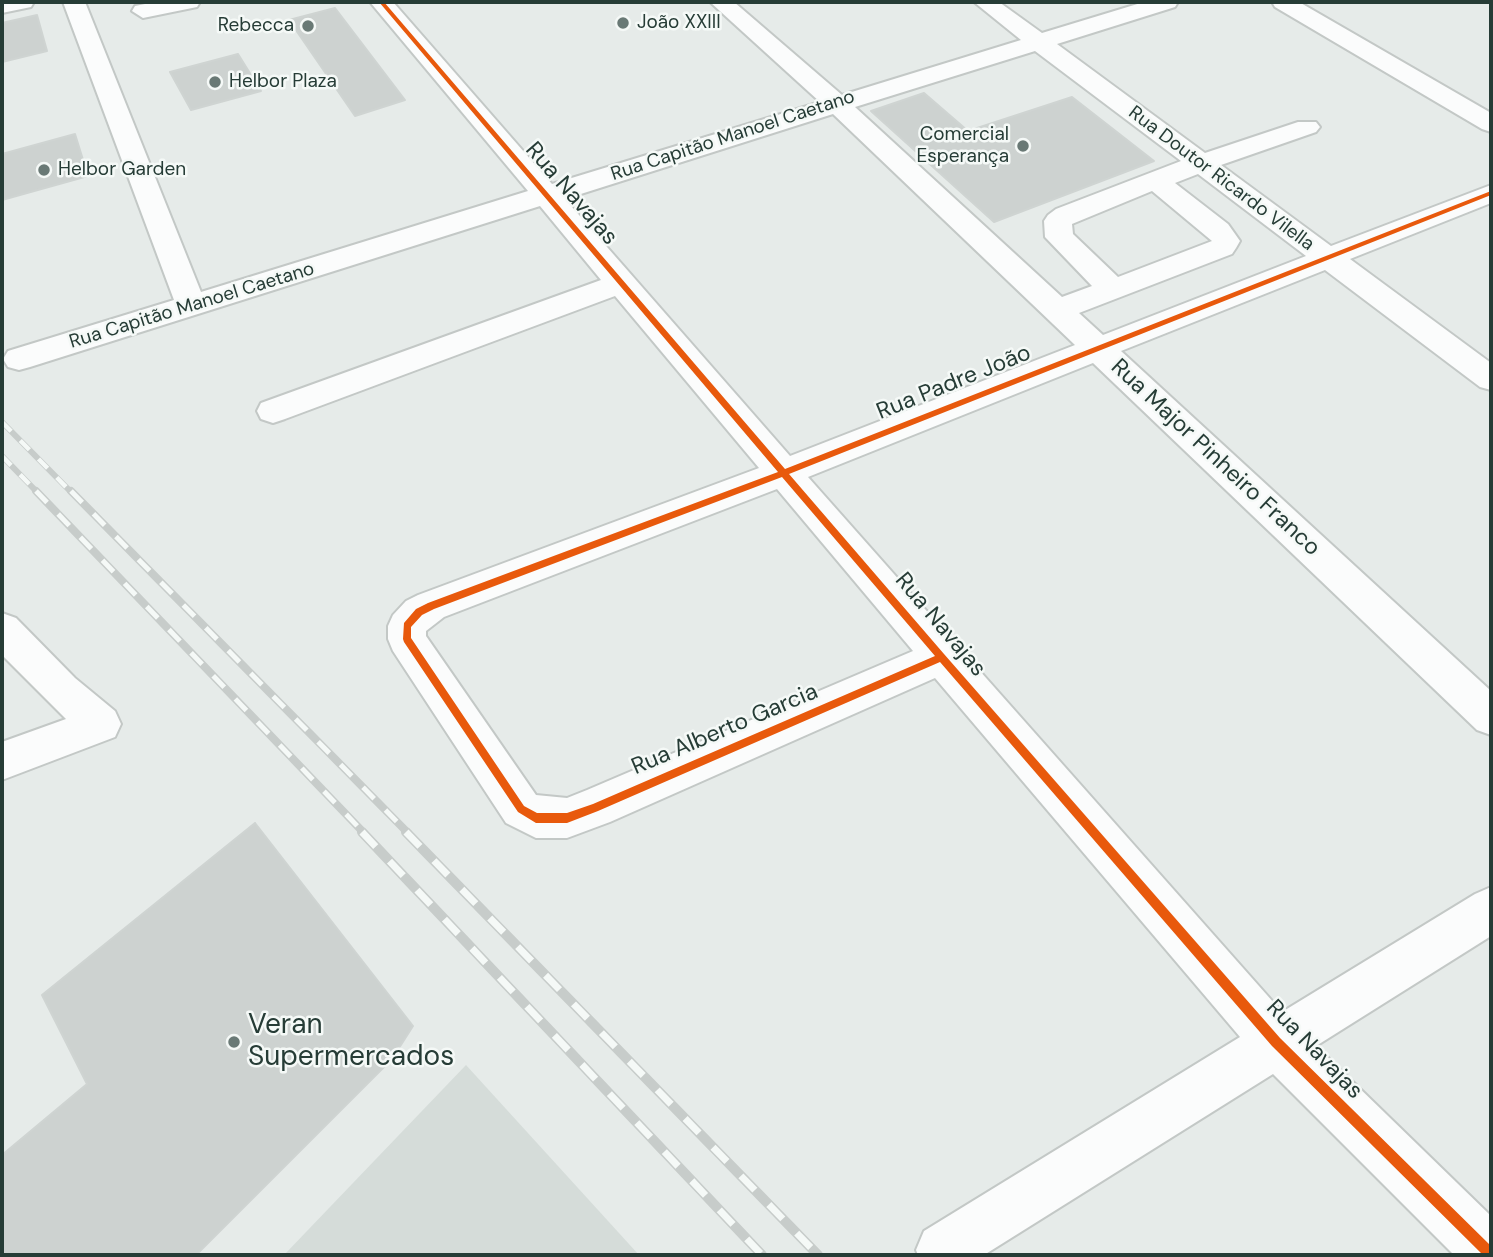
<!DOCTYPE html>
<html>
<head>
<meta charset="utf-8">
<style>
  body { margin:0 }
  #map { position:relative; width:1493px; height:1257px; overflow:hidden; background:#e6ebe9; font-family:"DM Sans",sans-serif }
  canvas { display:block }
  .frame { position:absolute; inset:0; border:4px solid #263c36; pointer-events:none }
</style>
</head>
<body>
<div id="map">
<canvas width="1493" height="1257"></canvas>
<div class="frame"></div>
</div>
<script>
const ctx = document.querySelector('canvas').getContext('2d');
ctx.lineJoin = 'round';
function paint(path, color) {
  ctx.fillStyle = color;
  ctx.fill(path, 'evenodd');
}
function shape(rows) {
  const path = new Path2D();
  for (const r of rows) {
    path.moveTo(r[0], r[1]);
    for (let i = 2; i < r.length; i += 2) path.lineTo(r[i], r[i + 1]);
  }
  return path;
}
function strokePath(path, color, width, dash) {
  ctx.strokeStyle = color;
  ctx.lineWidth = width;
  ctx.lineCap = dash ? 'butt' : 'round';
  ctx.setLineDash(dash || []);
  ctx.stroke(path);
}
function drawText(font, color, halo, rows, align = 'center') {
  ctx.font = font + ' "DM Sans",sans-serif';
  ctx.lineWidth = 5;
  ctx.setLineDash([]);
  ctx.textBaseline = 'middle';
  ctx.strokeStyle = halo;
  ctx.fillStyle = color;
  for (const [text, x, y, turn = 0] of rows) {
    ctx.save();
    ctx.translate(x, y);
    ctx.rotate((+turn || 0) * Math.PI / 180);
    ctx.textAlign = isNaN(turn) ? turn : align;
    if (halo) ctx.strokeText(text, 0, 0);
    ctx.fillText(text, 0, 0);
    ctx.restore();
  }
}
const built = shape([
  [466,1065,639,1255,284,1255]
]);
const building = shape([
  [335,8,405,100,355,116,289,20,335,8],
  [37,15,47,51,2,62,2,23,37,15],
  [238,54,261,91,191,110,170,72,238,54],
  [924,93,968,131,1072,97,1154,161,994,222,871,111,924,93],
  [75,134,88,176,2,200,2,154,75,134],
  [255,823,413,1026,392,1059,196,1255,2,1255,2,1155,87,1084,42,995,255,823]
]);
const minor = shape([
  [2,2,34,2,31,7,2,13,2,2],
  [63,2,85,2,201,292,528,191,370,2,393,2,552,184,820,102,710,2,734,2,842,95,1021,40,974,2,999,2,1042,33,1144,2,1178,2,1175,7,1057,44,1205,153,1298,122,1316,122,1320,127,1316,132,1221,165,1331,246,1491,185,1491,203,1350,259,1491,363,1491,390,1480,387,1325,270,1121,351,1491,691,1491,735,1477,730,1093,363,808,477,1282,1012,1475,894,1491,887,1491,936,1316,1046,1491,1216,1491,1255,1454,1255,1273,1074,984,1255,918,1255,916,1250,924,1231,1240,1037,935,678,610,822,567,838,536,838,506,823,393,651,388,639,388,626,393,615,406,601,418,595,759,468,615,296,285,419,273,423,261,419,257,411,261,403,601,280,540,206,30,367,19,370,8,367,3,359,8,351,174,300,63,2],
  [1035,51,1181,161,1056,209,1048,215,1044,221,1045,237,1092,286,1062,297,855,107,1035,51],
  [833,114,1075,345,790,456,565,199,833,114],
  [1198,174,1306,256,1103,335,1079,313,1232,254,1236,248,1240,241,1228,224,1175,183,1198,174],
  [1152,191,1212,241,1118,277,1073,234,1072,224,1152,191],
  [777,489,913,651,587,790,567,798,536,795,426,636,426,631,444,617,777,489],
  [155,2,200,2,197,7,143,18,132,11,135,6,155,2],
  [1272,2,1299,2,1491,113,1491,132,1482,129,1275,7,1272,2],
  [2,613,16,618,75,678,115,711,121,724,115,737,2,780,2,742,66,719,2,655,2,613]
]);
const railFar2 = shape([
  [2,422,72,493],
  [2,456,38,493]
]);
const railFar1 = shape([
  [36,491,364,833],
  [71,491,408,833]
]);
const rail = shape([
  [362,832,762,1255],
  [406,832,818,1255]
]);
const cycleway = shape([
  [379,2,384,2,785,469,1491,191,1491,195,789,474,944,654,1280,1038,1491,1246,1491,1255,1483,1255,1272,1046,940,662,598,811,567,823,536,823,518,812,404,642,403,639,404,623,416,609,428,603,778,472,379,2],
  [782,477,935,656,593,804,567,813,537,813,524,806,411,638,411,627,422,615,434,609,782,477]
]);
const markers = [
  [623,23,7,"#697975"],
  [308,26,7,"#697975"],
  [215,82,7,"#697975"],
  [1023,146,7,"#697975"],
  [44,170,7,"#697975"],
  [234,1042,7,"#697975"]
];
const farPoinames = [
  ["João XXIII",637,23],
  ["Rebecca",294,26,"right"],
  ["Helbor Plaza",229,82],
  ["Comercial",1009,135,"right"],
  ["Esperança",1009,157,"right"],
  ["Helbor Garden",58,170]
];
const farStreetnames = [
  ["Rua Capitão Manoel Caetano",733,136,-18],
  ["Rua Doutor Ricardo Vilella",1221,179,37],
  ["Rua Capitão Manoel Caetano",192,306,-17]
];
const streetNames = [
  ["Rua Navajas",571,194,49],
  ["Rua Padre João",954,383,-22],
  ["Rua Major Pinheiro Franco",1215,458,43],
  ["Rua Navajas",940,625,50],
  ["Rua Alberto Garcia",725,730,-23],
  ["Rua Navajas",1314,1050,46]
];
const nearPoinames = [
  ["Veran",248,1026],
  ["Supermercados",248,1058]
];
paint(built, '#d5dcd9');
paint(building, '#cdd2d0');
strokePath(building, '#cfd4d2', 2);
strokePath(minor, '#c3c8c6', 4);
paint(minor, '#fbfcfc');
strokePath(railFar2, '#c7ccca', 6);
strokePath(railFar1, '#c7ccca', 8);
strokePath(rail, '#c7ccca', 10);
strokePath(railFar2, '#f5f9f7', 4.5, [13]);
strokePath(railFar1, '#f5f9f7', 5, [16]);
strokePath(rail, '#f5f9f7', 7, [20]);
paint(cycleway, '#e8590c');
for (const [x, y, r, color] of markers) {
  const dot = new Path2D();
  dot.arc(x, y, r, 0, 2 * Math.PI);
  ctx.fillStyle = color;
  ctx.fill(dot);
  strokePath(dot, '#f5f9f7', 2.5);
}
drawText('19px', '#263c36', '#f5f9f7', farPoinames, 'left');
drawText('19px', '#263c36', '#f5f9f7', farStreetnames);
drawText('23px', '#263c36', '#f5f9f7', streetNames);
drawText('28px', '#263c36', '#f5f9f7', nearPoinames, 'left');
</script>
</body>
</html>
